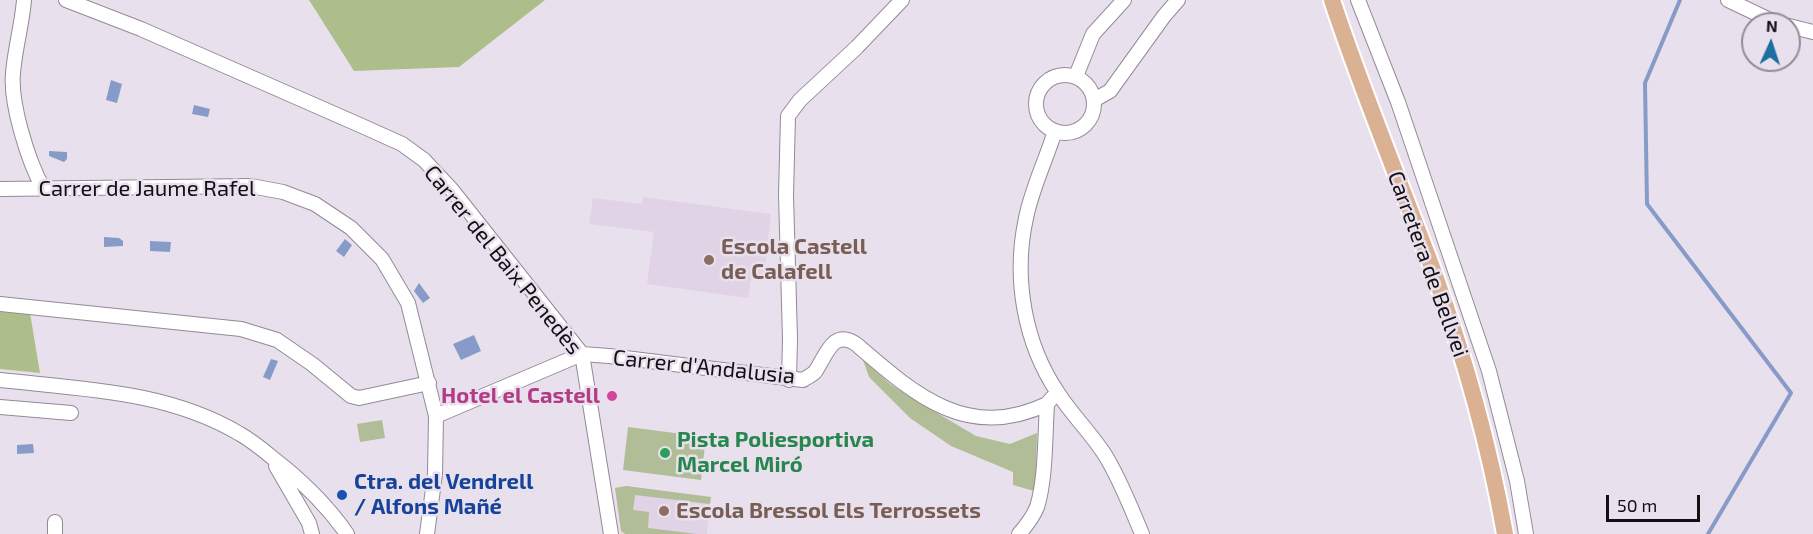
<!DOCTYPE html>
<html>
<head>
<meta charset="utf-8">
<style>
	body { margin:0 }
	#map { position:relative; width:1813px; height:534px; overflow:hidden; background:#e9e0ed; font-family:"Exo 2",sans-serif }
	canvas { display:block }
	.north { position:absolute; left:1741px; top:12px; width:60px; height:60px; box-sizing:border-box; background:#e9e0ed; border:2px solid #938c96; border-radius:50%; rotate:3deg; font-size:16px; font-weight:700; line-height:24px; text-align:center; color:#130f14 }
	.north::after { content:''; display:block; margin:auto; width:21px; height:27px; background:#1e6fa1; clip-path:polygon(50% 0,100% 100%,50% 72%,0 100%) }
	.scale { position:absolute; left:1606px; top:495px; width:94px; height:27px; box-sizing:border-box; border:3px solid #130f14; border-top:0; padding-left:8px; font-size:18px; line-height:21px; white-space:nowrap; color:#130f14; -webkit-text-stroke:4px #e9e0ed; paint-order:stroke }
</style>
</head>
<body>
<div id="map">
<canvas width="1813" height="534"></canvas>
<div class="north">N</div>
<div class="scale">50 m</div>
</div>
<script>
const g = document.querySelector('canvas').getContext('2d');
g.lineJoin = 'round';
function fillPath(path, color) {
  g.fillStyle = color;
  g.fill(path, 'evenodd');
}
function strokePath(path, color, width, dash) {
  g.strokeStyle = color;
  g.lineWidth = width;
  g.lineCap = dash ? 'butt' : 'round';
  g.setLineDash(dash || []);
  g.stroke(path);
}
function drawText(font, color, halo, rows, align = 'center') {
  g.font = font + ' "Exo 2",sans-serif';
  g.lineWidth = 5;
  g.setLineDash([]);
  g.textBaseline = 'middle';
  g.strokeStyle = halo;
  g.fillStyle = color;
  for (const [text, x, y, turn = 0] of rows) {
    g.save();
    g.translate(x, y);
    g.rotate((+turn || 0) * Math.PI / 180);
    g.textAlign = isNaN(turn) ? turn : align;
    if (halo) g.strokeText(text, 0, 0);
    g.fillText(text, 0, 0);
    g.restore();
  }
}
const built = new Path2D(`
	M643,197L771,214L764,277L752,275L748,298L647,284L654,232L589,224L593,198L642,204Z
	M626,486L711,497L707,534H625L621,531L615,488Z`);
const green = new Path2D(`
	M863,360L890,384L910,397L976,436L1010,444L1037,433L1036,477L1034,491L1013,485V472L951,446L910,418L869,377Z
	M382,420L385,438L360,442L357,424Z
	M628,427L706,437L701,480L623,470Z
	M626,486L711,497L710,504L635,495L633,510L649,512L648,528L697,534H625L621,531L615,488Z`);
const forest = new Path2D(`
	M309,0H545L459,67L354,71Z
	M0,312L30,313L40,373L0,369Z`);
const water = new Path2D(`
	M111,80L122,84L117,103L106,100Z
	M194,105L210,109L208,117L192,114Z
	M49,151L67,152V159L64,162L49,156Z
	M104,237L119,238L123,241V246L104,247Z
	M345,239L352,245L344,257L336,251Z
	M150,241L171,242L170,252L150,251Z
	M419,283L430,298L423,303L414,291Z
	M474,335L481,351L461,360L453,344Z
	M271,359L278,361L270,380L263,377Z
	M33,444L34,453L17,454V445Z`);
const stream = new Path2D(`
	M1680,0L1645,83L1647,204L1791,393L1708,534`);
const minor = new Path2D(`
	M24,0C22,25 15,48 13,73C10,103 28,161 43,188
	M66,0L141,29L362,126L402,144L424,160L452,190L582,354L611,534
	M1358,0L1398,102L1489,371L1517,481L1526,534
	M1728,0L1772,21L1781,24
	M1789,26L1813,32
	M1036 104a29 29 0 1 1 58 0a29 29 0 1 1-58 0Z
	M1076,76L1093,34L1124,0
	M1094,100L1110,91L1164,16L1178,0
	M1055,131C1046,160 1032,188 1026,218C1013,277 1024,343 1058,393C1072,415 1091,433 1105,455C1120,479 1131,508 1142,534
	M0,189L251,186L283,192L315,204L351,228L382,259L408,303L436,416L435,474L427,534
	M0,304L241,329L277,340L312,364L351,396L359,398L429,383
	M0,380C82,389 168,391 240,434C256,443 270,456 284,467C308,487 329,508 347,534
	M789,380L790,339L786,195L788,116L800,100L857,47L902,0
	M0,407L71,413
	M436,416L582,354L609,356L803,380C807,377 811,376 815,372C826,356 833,328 856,344C914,394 967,442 1047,404
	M276,466L309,523L312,534
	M55,522V534
	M1019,534C1026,526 1033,517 1037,507C1046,479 1045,434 1047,404L1052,398`);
const major = new Path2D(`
	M1332,0C1362,91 1399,180 1433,270C1464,355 1489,444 1505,534`);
const markers = [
	[709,260,6,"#8d6e63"],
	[612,396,6,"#d1479c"],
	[665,453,6,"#2e9e5b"],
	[342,495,6,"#1a4fb4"],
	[664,511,6,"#8d6e63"]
];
const streetNames = [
	["Carrer de Jaume Rafel",147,189],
	["Carrer del Baix Penedès",503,260,51],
	["Carretera de Bellvei",1428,264,70],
	["Carrer d'Andalusia",704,367,6]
];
const educationNames = [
	["Escola Castell",721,247],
	["de Calafell",721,272],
	["Escola Bressol Els Terrossets",676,511]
];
const hotelNames = [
	["Hotel el Castell",600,396]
];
const leisureNames = [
	["Pista Poliesportiva",677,440],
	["Marcel Miró",677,465]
];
const transitNames = [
	["Ctra. del Vendrell",354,482],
	["/ Alfons Mañé",354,507]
];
fillPath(built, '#e1d3e6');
fillPath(green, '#b0bd96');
fillPath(forest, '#aebe8b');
fillPath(water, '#869bc8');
strokePath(stream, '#869bc8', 4);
strokePath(minor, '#938a96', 16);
strokePath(major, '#fff', 20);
strokePath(minor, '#fff', 14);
strokePath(major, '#dbb194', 16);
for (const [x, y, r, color] of markers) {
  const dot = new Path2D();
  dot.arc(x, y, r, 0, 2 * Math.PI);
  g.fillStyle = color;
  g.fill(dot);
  strokePath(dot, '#e9e0ed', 2);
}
drawText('22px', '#130f14', '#e9e0ed', streetNames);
drawText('bold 22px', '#785e54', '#e9e0ed', educationNames, 'left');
drawText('bold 22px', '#b23c85', '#e9e0ed', hotelNames, 'right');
drawText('bold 22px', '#27864d', '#e9e0ed', leisureNames, 'left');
drawText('bold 22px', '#164399', '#e9e0ed', transitNames, 'left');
</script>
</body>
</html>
